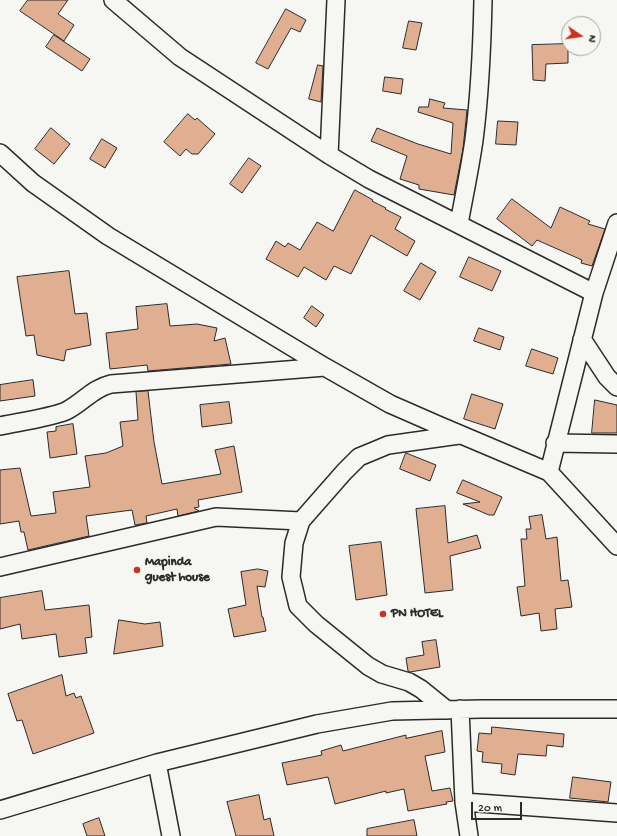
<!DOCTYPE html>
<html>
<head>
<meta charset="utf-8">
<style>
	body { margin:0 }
	#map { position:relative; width:617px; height:836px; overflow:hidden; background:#f6f6f2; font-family:"Gochi Hand",sans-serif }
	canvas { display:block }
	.north { position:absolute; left:561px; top:16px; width:40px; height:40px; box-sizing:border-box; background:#f6f6f2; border:1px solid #a5a5a2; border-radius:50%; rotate:103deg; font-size:11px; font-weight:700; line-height:16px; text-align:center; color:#2b2b2b }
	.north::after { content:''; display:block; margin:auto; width:14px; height:18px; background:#c8321e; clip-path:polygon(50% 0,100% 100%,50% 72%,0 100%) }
	.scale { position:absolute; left:471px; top:802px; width:51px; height:18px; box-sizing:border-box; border:2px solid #2b2b2b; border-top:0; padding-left:5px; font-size:12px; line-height:14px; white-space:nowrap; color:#2b2b2b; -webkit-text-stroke:3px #f6f6f2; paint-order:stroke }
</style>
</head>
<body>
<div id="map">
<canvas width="617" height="836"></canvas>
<div class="north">N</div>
<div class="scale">20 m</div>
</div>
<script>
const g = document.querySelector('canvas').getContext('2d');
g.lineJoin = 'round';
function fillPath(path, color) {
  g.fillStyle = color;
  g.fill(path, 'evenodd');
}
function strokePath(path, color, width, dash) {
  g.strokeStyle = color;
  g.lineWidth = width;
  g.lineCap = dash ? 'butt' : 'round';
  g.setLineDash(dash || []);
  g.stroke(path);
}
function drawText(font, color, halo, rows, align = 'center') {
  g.font = font + ' "Gochi Hand",sans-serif';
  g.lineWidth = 3.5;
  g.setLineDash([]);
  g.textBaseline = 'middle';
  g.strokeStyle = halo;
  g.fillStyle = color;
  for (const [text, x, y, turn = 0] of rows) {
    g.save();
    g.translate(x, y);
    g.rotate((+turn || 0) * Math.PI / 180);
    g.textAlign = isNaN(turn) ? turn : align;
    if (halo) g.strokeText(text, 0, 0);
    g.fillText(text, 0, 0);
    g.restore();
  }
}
const building = new Path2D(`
	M28,0H68L58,14L74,25L64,41L20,11Z
	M286,9L306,20L300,32L291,28L268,69L256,63Z
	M409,21L422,23L416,50L403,48Z
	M54,35L90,59L82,71L46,47Z
	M568,44V63L546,64L545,81L533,80L532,45Z
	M318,65L323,66L321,102L309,99Z
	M385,77L403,79L401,94L383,91Z
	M430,99L445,103L443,108L467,110L463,149L454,195L419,189V185L400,179L407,156L371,141L377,128L418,144L451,154L453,123L418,112L419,107H428Z
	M188,114L195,120L197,118L215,134L198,154H192L186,149L180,156L164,142Z
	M498,121L518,122L516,145L496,144Z
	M51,128L70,144L54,164L35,149Z
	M102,139L117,148L105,168L90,159Z
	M249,158L261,166L242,193L230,184Z
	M355,190L373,200L372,201L386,208L385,209L401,217L395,229L415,241L407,256L371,235L351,274L334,266L326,280L304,267L298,277L266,259L276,241L285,247L288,243L300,250L317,222L333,231Z
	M512,199L551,228L560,207L590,221L588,224L605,229L592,266L581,263L582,260L537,240L532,246L497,219Z
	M469,257L501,271L492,291L460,277Z
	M421,263L436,272L420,300L404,291Z
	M69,271L75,314L87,313L91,345L66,350L64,361L37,355L34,335L26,336L17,277Z
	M167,304L170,326L197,324L217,328L214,341L225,338L231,364L148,371L147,365L110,369L106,333L138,329L136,307Z
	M312,306L324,315L316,327L304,318Z
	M479,328L504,337L500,350L474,341Z
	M532,349L558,358L553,374L526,366Z
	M33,380L35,396L0,401V385Z
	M148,391L154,442L162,484L221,474L215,450L234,446L242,492L198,500L199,507L194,508L199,511L178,516L177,509L146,516L147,523L135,525L132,510L86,516L89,536L28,550L24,532H21L19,521L0,524V470L20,468L31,516L56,513L53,492L90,487L85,456L106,453L123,446L120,422L138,420L136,392Z
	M472,394L503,404L495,429L464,419Z
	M595,400L617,405V433H592Z
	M229,402L232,423L202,427L200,405Z
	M73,424L77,454L50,458L47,432L56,431V427Z
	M406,453L436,465L430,481L400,469Z
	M463,480L502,497L494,515H489L463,504L480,502L457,493Z
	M445,506L448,543L477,535L481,548L450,556L453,590L425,593L416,509Z
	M542,515L546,539L557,537L561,581L568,580L572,607L555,609L557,629L541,631L539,613L521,616L517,587L525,586L521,539H527L526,529H531L529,517Z
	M381,542L387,595L356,600L349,546Z
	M258,569L268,571L265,587L257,586L262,617H263L266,631L234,637L228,609L246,605L241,572Z
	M42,591L45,610L89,605L92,637L85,638L87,653L59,657L56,634L22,639L20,624L0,629V598Z
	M119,620L145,624L160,622L163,646L114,654Z
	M436,640L440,667L410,672L408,671L406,658L424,655L422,642Z
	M62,675L66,696L74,693L76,698L81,696L94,733L33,754L22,720L17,721L8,694Z
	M492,727L564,734L563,747L547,745L546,756L518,754L515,775L501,773L502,764L482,762L483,752L477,751L479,733L491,734Z
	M442,731L445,752L425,756L432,791L450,788L453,801L446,802L447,804L408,811L404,789L386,793V791L335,804L328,777L287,785L282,763L322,755L321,751L341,745L343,751L406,735V738Z
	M573,777L611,782L608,802L570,798Z
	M259,795L264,820L270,818L274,836H236L227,802Z
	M99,818L105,836H87L83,824Z
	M414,820L417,836H367V829Z`);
const minor = new Path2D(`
	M113,0L180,57L329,155L369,179L594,293
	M0,153L33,183L108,236L325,367L390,404L438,425L549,472L617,546
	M329,155L336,0
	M459,224C464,196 470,168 474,140C480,93 482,47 483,0
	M582,339L607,377L617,387
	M0,426C19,422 49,418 66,411C82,403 93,388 111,384L325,367
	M555,443L617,444
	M549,472L594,293L617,223
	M0,567L216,517L301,521
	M460,709L464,802L469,836
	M447,710L421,689L409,682L382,674L368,666L316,624L298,606L291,577L294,543L301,521L344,472L359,457L388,445L459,435
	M157,763L171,836
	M464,802L617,813
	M0,810L157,763L317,724L392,711L481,709H617`);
const markers = [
	[137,570,4,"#c8321e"],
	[383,614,4,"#c8321e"]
];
const poiNames = [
	["Mapinda",145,563],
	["guest house",145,578],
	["PN HOTEL",391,614]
];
fillPath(building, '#e0af92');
strokePath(building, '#2b2b2b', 1);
strokePath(minor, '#2b2b2b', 20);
strokePath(minor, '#f6f6f2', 17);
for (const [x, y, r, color] of markers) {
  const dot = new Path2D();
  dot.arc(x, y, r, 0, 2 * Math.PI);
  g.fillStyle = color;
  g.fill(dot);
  strokePath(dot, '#f6f6f2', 1.5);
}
drawText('bold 13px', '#2b2b2b', '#f6f6f2', poiNames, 'left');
</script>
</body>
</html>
